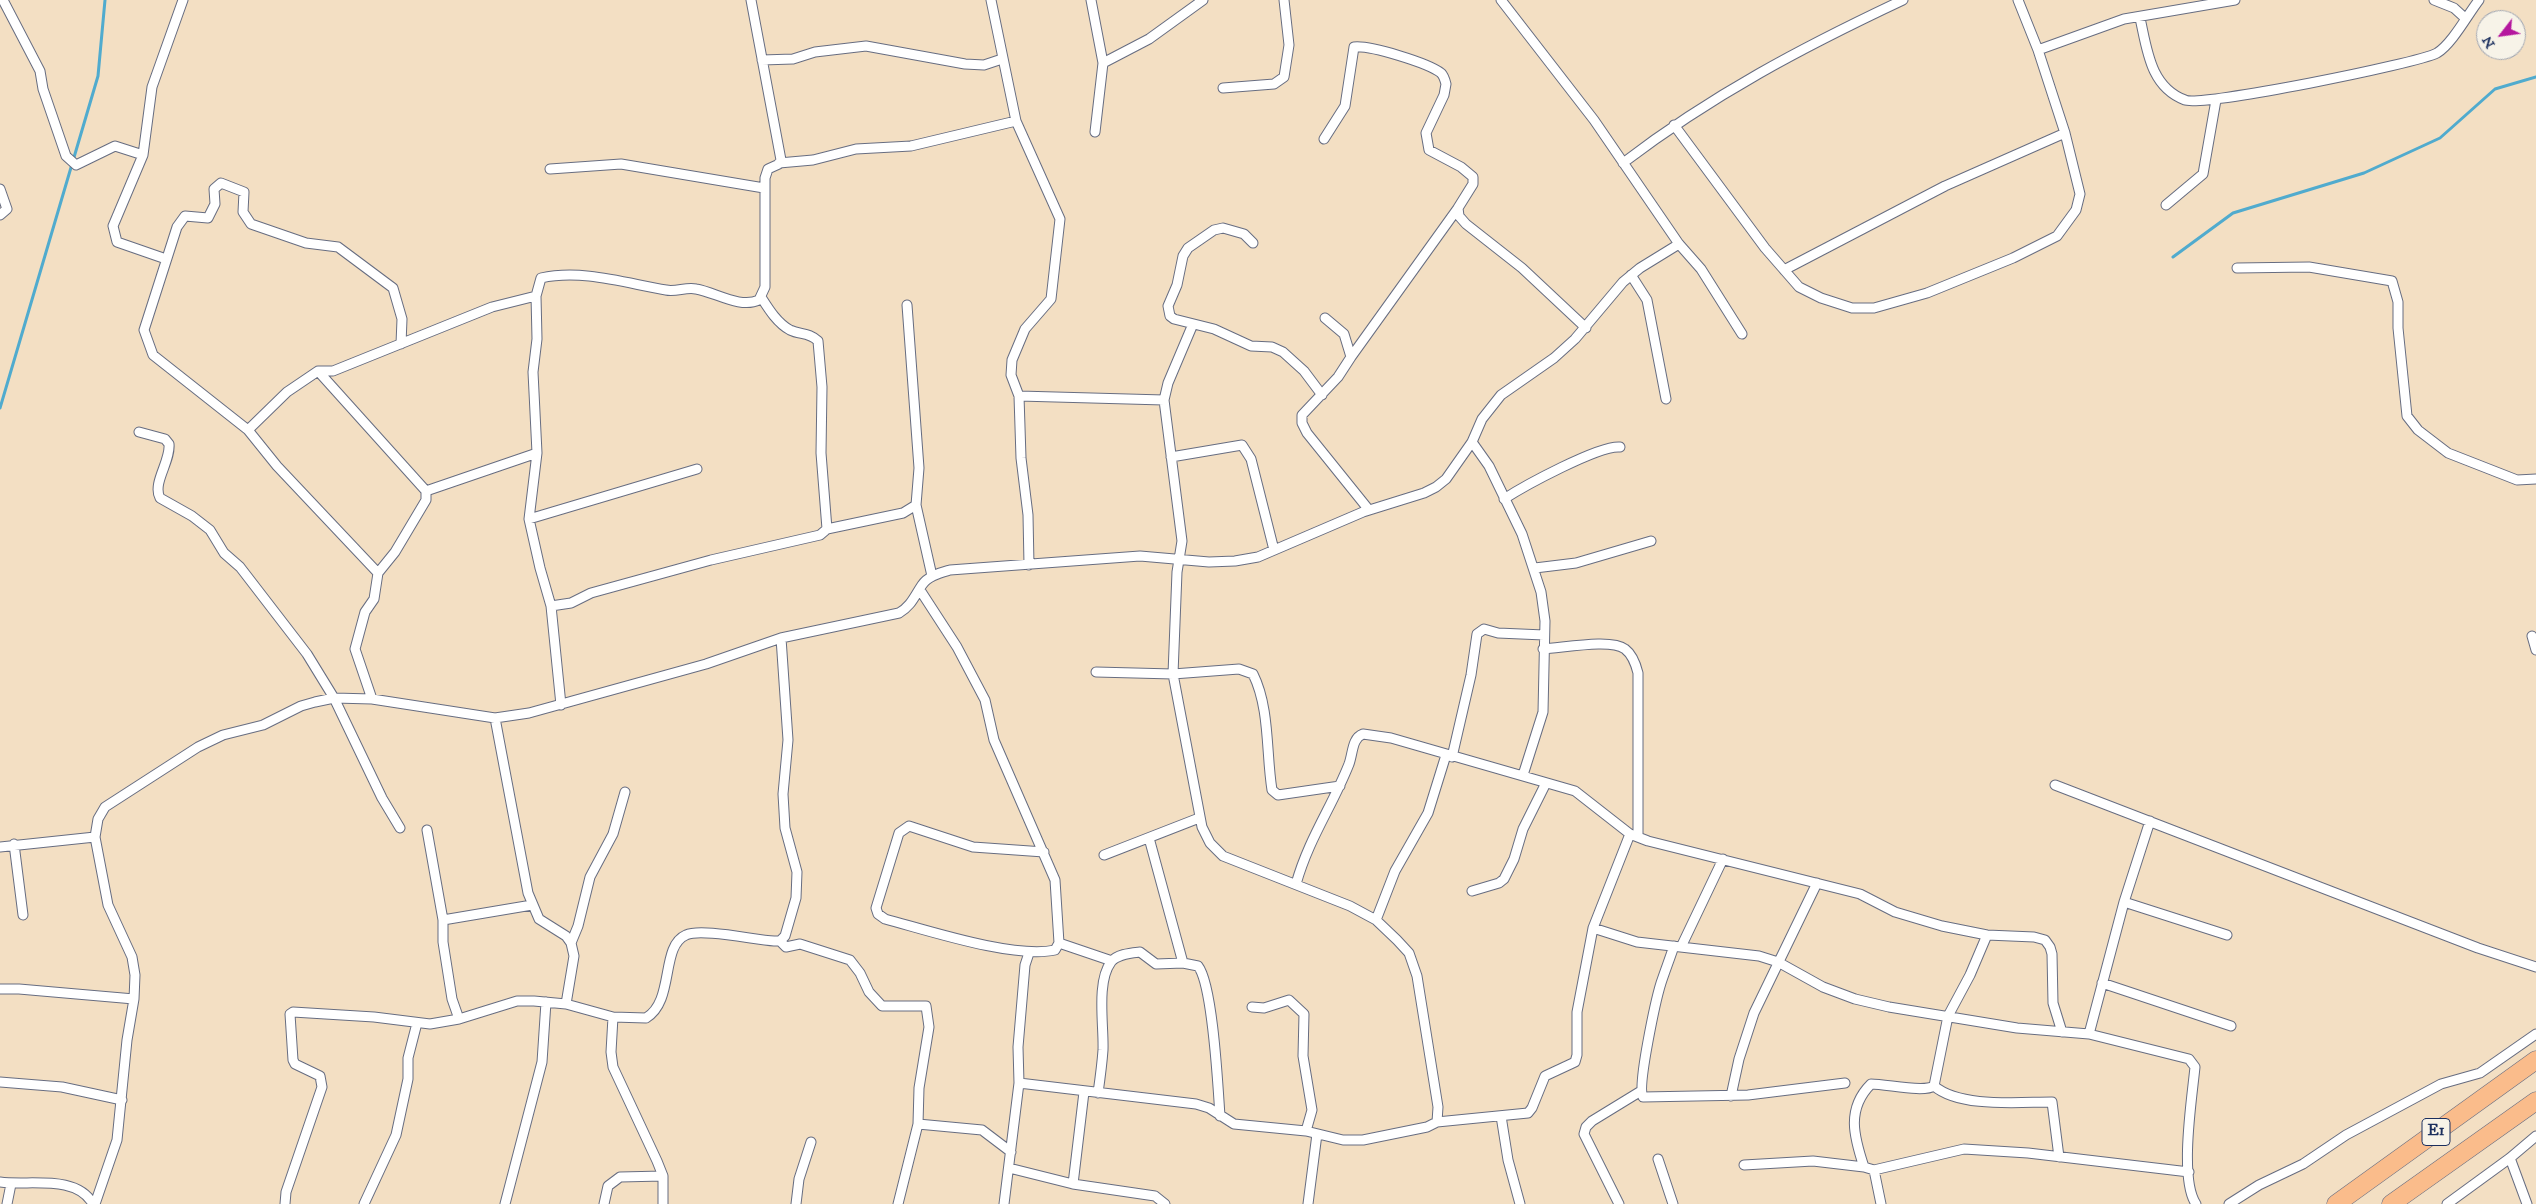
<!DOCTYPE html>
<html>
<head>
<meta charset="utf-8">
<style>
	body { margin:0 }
	#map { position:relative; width:2536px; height:1204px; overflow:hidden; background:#f3dfc3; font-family:"IM FELL DW Pica",serif }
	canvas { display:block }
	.north { position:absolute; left:2476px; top:10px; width:50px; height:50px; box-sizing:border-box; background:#f7f3e8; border:1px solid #9fa5b1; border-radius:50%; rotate:240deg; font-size:14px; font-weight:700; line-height:20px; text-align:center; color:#1b2f5e }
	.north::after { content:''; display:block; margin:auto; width:18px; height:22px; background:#b5179e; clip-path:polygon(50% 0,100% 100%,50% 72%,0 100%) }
</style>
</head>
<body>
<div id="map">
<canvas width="2536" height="1204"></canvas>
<div class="north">N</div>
</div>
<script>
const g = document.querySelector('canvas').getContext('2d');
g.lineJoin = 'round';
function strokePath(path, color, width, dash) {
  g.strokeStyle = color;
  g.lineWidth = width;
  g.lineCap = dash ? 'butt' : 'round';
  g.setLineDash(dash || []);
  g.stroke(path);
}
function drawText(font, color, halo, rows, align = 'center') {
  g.font = font + ' "IM FELL DW Pica",serif';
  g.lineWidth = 4;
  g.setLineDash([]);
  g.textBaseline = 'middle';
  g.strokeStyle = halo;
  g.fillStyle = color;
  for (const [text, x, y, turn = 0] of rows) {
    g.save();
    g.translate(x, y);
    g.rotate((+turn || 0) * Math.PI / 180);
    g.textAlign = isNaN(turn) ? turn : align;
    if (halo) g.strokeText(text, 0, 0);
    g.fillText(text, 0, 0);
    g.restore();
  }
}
const stream = new Path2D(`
	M2173,257L2233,213L2364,173L2440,138L2495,89L2536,77
	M0,408L98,76L105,0`);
const minor = new Path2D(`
	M3,0L40,71L43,89L66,156L76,165L115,146L143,155
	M991,0L1016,121L1060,219L1051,299L1025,329L1012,360L1011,375L1019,396L1021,458L1028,515L1029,565
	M1091,0L1103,63L1095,132
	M1501,0L1594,120L1679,244L1701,269L1742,334
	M2434,0L2454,8L2465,18
	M2140,18C2147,49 2150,87 2185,100C2201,107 2416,64 2437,53C2452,44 2468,14 2479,0
	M2038,50L2124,19L2235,0
	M762,60L793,59L815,52L866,46L965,64L984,65L1002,59
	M1103,63L1149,39L1203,0
	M1223,88L1274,84L1284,77L1289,45L1284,0
	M1674,125L1765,248L1799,287L1821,298L1852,308H1874L1927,293L2013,258L2057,236L2076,210L2080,194L2065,133L2038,50L2018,0
	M1324,139L1345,106L1354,47C1370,45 1428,63 1441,73C1444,76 1445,80 1446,84L1444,95L1426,133L1429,150L1461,167L1473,177V184L1458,208L1459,216L1466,224L1522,268L1586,328
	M779,163L813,160L856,149L911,146L1016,121
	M1623,163C1712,95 1803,47 1903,0
	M550,169L621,164L764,188
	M0,189L7,209L0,215
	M2166,205L2203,174L2216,100
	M1253,243L1244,234L1223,228L1214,230L1188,248L1183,256L1177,285L1168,306L1170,316L1174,319L1214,329L1251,346L1272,347L1283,352L1304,371L1322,395
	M166,259L117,242L113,226L143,155L152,87L183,0
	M2237,268L2309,267L2392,281L2398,302V328L2407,416L2418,430L2448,453L2517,480L2536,479
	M1784,270L1945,186L2065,133
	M1631,275L1647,300L1666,399
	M1325,318L1344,334L1351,357L1338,377L1302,415V423L1307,433L1369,510
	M1193,324L1168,383L1164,400L1182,541L1177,572L1173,674L1202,827L1210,843L1223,856L1350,906L1376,920L1397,940L1409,953L1417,976L1438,1107L1437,1122
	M1351,357L1458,208
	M318,371L426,491V500L395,552L378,573
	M1019,396L1164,400
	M248,430L287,392L318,371H333L492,307L536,296
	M139,432L165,439L169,444C171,461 152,483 160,498L192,516L210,530L224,553L240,567L307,654L334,698L382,798L400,828
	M1472,442L1489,466L1522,534L1541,592L1545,621L1543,712L1523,775
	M1171,457L1242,445L1251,459L1274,550
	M426,491L537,453
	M1504,499C1524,486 1599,445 1620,447
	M916,505L932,576
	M529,519L697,469
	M827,529L903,513L916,505L919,468L907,305
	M1535,568L1576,563L1651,541
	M920,590L957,647L985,700L994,740L1055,880L1059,943L1055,950C1014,959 927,930 885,919L878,914L876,908L899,833L909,826L973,847L1044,852
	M551,606L571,603L591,593L711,560L820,535L827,529L821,453L822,387L818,341C809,332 800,335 790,330C777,323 768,308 761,297
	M2532,636L2536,650
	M1543,649C1563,648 1611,638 1625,649C1633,655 1636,665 1638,673V837
	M1096,672L1173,674L1239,669L1253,674C1270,708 1266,753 1272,790L1278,795L1340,786
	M372,699L355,649L365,612L374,599L378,573L277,466L248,430L153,355L144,330L177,227L185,216L208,218L215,204L214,189L221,183L244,192L243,212L251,224L306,243L338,247L393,288L402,319L401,344
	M561,705L551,606L540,568L529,519L537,453L533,372L537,339L536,296L541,278C582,269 625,283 666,290C676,292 686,287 696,289C715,292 740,309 759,300L765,287V178L768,169L779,164L781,160L751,0
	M495,718L528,893L539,919L566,936L571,943L574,956L566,1004
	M1452,757L1471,675L1477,634L1484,629L1498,633L1544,635
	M2055,785L2478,948L2536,967
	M427,830L443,920V942L452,999L459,1019
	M14,844L23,915
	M0,847L95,837
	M1104,855L1199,818
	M1296,884C1309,838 1332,807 1349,764C1353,753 1352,738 1363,734L1391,738L1575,791L1630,834L1648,841L1860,894L1895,912L1942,926L1987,935L2034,937L2045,940L2050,947L2052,954L2053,1003L2062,1032
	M1472,891L1499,883L1504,879L1514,859L1523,829L1546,783
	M2124,902L2227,935
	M443,920L532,905
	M1376,920L1395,871L1428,813L1446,755
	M1593,928L1637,942L1759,956L1778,962L1823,987L1855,999L1889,1007L2017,1028L2089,1034L2189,1059L2195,1067C2192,1098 2179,1179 2196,1204
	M1987,935L1970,975L1948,1016L1934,1086C1923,1093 1887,1084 1871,1084C1846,1109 1854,1137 1864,1167L1874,1170L1964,1149L2028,1153L2189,1172
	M780,941L786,947L800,944L850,960L860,973L869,992L882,1006H926L929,1027L919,1088L918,1124L898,1204
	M571,943L578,926L590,877L613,834L625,792
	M1059,943L1112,961
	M1674,946C1670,958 1665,971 1661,983C1656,999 1637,1086 1643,1097L1748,1095L1845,1083
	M1681,947L1723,859
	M1183,963L1198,966C1213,985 1218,1088 1220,1116
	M2102,983L2231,1026
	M0,989H19L134,999
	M1252,1007L1264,1008L1289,1000L1304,1014L1303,1056L1312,1110L1306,1131
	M613,1017L611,1052L613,1067L657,1161L663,1176V1204
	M2089,1034L2124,902L2150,821
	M0,1082L62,1087L122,1100
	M1019,1083L1196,1104L1209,1108L1234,1124L1306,1131L1343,1140H1363L1427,1127L1437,1122L1528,1113L1532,1108L1545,1076L1575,1062L1577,1055V1012L1593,928L1630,834
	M1934,1086C1960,1108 2018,1102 2052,1102L2059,1157
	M1098,1093C1100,1079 1102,1064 1103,1050C1104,1026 1096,982 1111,962C1117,954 1131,953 1140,952L1156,964L1183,963L1149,838
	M1731,1096L1739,1059L1754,1013L1817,883
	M1501,1116L1508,1160L1520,1204
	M918,1124L982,1130L1011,1152
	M2510,1158L2527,1204
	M1658,1159L1673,1204
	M1744,1165L1813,1161L1864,1167
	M1009,1168L1073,1184L1155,1196L1165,1204
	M1874,1170L1881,1204
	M0,1182C29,1186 76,1174 93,1204
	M1073,1184L1084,1092
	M7,1204L11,1184
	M95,1204L117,1140L127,1040L134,999L135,975L132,957L108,905L95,837L98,819L105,807L198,747L223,735L263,725L301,706L315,702L334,698L372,699L495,718L529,713L706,664L781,638L899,613C911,606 914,597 922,585C928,576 940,573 950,570L1140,556L1209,562L1235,561L1258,557L1363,512L1424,493L1436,487L1446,479L1472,442L1482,419L1501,395L1554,358L1575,339L1623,282L1640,268L1679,244
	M285,1204L286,1192L322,1087L320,1076L295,1064L293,1060L290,1014L293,1012L374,1017L430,1024L459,1019L517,1001H534L566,1004L613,1017L646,1018C675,1001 660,946 686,935C701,928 755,940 774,941H780L785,936L796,898L797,872L785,828L783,794L788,740L781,638
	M364,1204L396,1135L408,1079V1058L417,1023
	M505,1204L542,1062L546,1002
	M604,1204L608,1186L620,1177L663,1176
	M796,1204L799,1179L811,1142
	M1004,1204L1019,1083L1018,1047L1025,965L1029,953
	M1308,1204L1317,1134
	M1619,1204L1584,1134L1586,1127L1592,1121L1641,1091
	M2229,1204L2259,1185L2303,1164L2346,1135L2441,1084L2480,1073L2536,1034
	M2447,1204L2510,1158L2536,1136`);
const motorway = new Path2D(`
	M2336,1204L2536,1060
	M2391,1204L2536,1101`);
const shields = [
	[2436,1132,28]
];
const shieldNames = [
	["E1",2436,1132]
];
strokePath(stream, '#50abce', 3);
strokePath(minor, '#676d81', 11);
strokePath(motorway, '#676d81', 19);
strokePath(minor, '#fff', 9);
strokePath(motorway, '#fabc8b', 18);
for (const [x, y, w] of shields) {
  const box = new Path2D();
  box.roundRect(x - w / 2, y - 13.5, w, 27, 4);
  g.fillStyle = '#f7f3e8';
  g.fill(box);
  strokePath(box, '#1b2f5e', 1);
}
drawText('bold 16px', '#1b2f5e', null, shieldNames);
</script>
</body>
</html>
